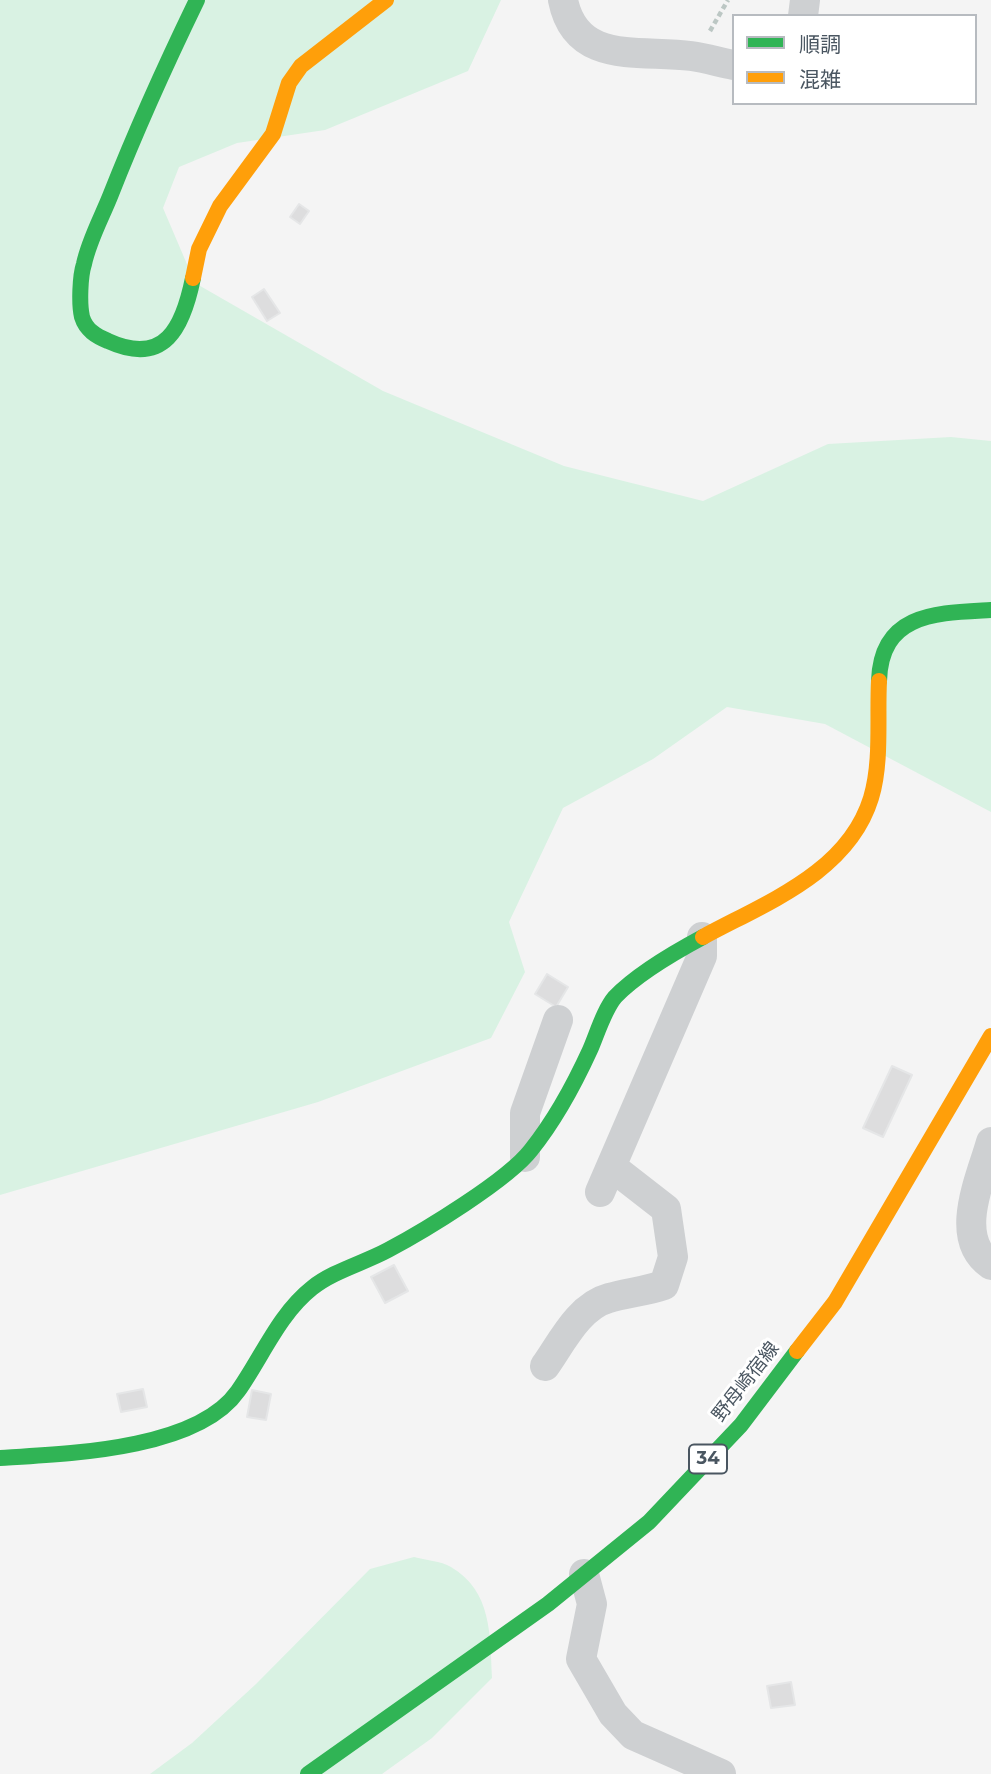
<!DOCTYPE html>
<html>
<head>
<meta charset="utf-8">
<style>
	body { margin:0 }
	#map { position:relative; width:991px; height:1774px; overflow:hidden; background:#f4f4f4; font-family:Montserrat,"Noto Sans JP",sans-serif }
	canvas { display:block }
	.legend { position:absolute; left:732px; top:14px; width:245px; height:91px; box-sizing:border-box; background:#fff; border:2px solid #b7bbc0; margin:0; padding:9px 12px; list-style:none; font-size:21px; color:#4a5661 }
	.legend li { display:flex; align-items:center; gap:14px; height:35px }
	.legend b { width:35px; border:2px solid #b7bbc0 }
</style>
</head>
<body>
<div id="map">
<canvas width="991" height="1774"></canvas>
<ul class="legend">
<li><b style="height:9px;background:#30b455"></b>順調</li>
<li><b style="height:9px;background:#ff9f0a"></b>混雑</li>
</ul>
</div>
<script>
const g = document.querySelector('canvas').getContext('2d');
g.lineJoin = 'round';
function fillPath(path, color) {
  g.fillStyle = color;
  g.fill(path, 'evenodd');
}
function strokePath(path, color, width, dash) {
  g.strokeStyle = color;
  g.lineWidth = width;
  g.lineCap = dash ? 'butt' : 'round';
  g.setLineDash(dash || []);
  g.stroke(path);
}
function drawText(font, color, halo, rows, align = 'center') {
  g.font = font + ' Montserrat,"Noto Sans JP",sans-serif';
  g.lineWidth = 6;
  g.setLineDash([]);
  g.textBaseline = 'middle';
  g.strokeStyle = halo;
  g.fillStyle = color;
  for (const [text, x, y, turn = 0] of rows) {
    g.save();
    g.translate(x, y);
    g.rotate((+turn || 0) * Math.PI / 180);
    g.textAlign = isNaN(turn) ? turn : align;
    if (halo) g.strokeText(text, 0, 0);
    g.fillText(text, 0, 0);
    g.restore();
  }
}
const green = new Path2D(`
	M0,0H501L468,71L325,130L237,143L179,167L163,208L195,283L383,391L564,466L703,501L828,444L951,437L991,441V812L825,724L727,707L653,759L563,808L509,922L525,972L491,1038L318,1102L0,1195Z
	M414,1557C425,1560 441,1561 451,1567C492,1591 490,1635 492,1678L432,1738L382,1774H150L192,1743L256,1684L370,1569Z`);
const building = new Path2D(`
	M299,204L309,211L300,224L290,217Z
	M264,289L280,313L267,321L252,297Z
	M547,974L568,987L556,1007L535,994Z
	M892,1066L912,1075L883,1137L863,1128Z
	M394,1265L408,1291L385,1303L371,1277Z
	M143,1389L147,1407L121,1412L117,1394Z
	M252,1390L271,1394L266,1420L247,1417Z
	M791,1682L795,1705L771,1708L767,1686Z`);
const path = new Path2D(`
	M710,31L728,0`);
const street = new Path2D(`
	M563,0C576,66 641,49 691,56C705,58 719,62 734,65
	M803,16L805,0
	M991,1142C981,1178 952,1238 991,1265
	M525,1157V1113L558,1020
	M600,1192L702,956V937
	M545,1366C562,1342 579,1306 609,1298C627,1293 646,1291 664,1285L673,1257L666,1209L612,1167
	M584,1574L592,1604L581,1659L613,1714L633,1735L721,1774`);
const fast = new Path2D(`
	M193,278C183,327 165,367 108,341C96,336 86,330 82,317C79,304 80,276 84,264C89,240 102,217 111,194C137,128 166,64 197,0
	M879,681C881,612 938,613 991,610
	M0,1458C66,1454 197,1450 238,1391C262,1357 279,1314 312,1288C333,1271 364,1263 388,1250C424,1231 508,1180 531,1150C555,1120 574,1085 590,1050C597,1034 604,1010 615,997C637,974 675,952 703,937
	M308,1774L548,1604L649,1522L741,1425L797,1351`);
const slow = new Path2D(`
	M193,278L199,249L220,206L273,134L289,83L301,66L386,0
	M703,937C765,903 848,873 871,798C882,762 877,718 879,681
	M797,1351L835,1302L991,1036`);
const shields = [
	[708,1459,38]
];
const shieldNames = [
	["34",708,1459]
];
const streetNames = [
	["野母崎宿線",746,1382,-52]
];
fillPath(green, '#d9f2e3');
fillPath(building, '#ddddde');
strokePath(building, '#e5e6e7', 2);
strokePath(path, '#bcc7c4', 4.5, [5, 3.5]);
strokePath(street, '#ced0d2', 30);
strokePath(fast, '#30b455', 16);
strokePath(slow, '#ff9f0a', 16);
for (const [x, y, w] of shields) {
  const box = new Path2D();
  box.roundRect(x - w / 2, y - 14.5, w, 29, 5);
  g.fillStyle = '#fff';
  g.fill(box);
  strokePath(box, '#4a5661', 2);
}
drawText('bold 18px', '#4a5661', null, shieldNames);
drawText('19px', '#4a5661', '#fff', streetNames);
</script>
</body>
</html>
